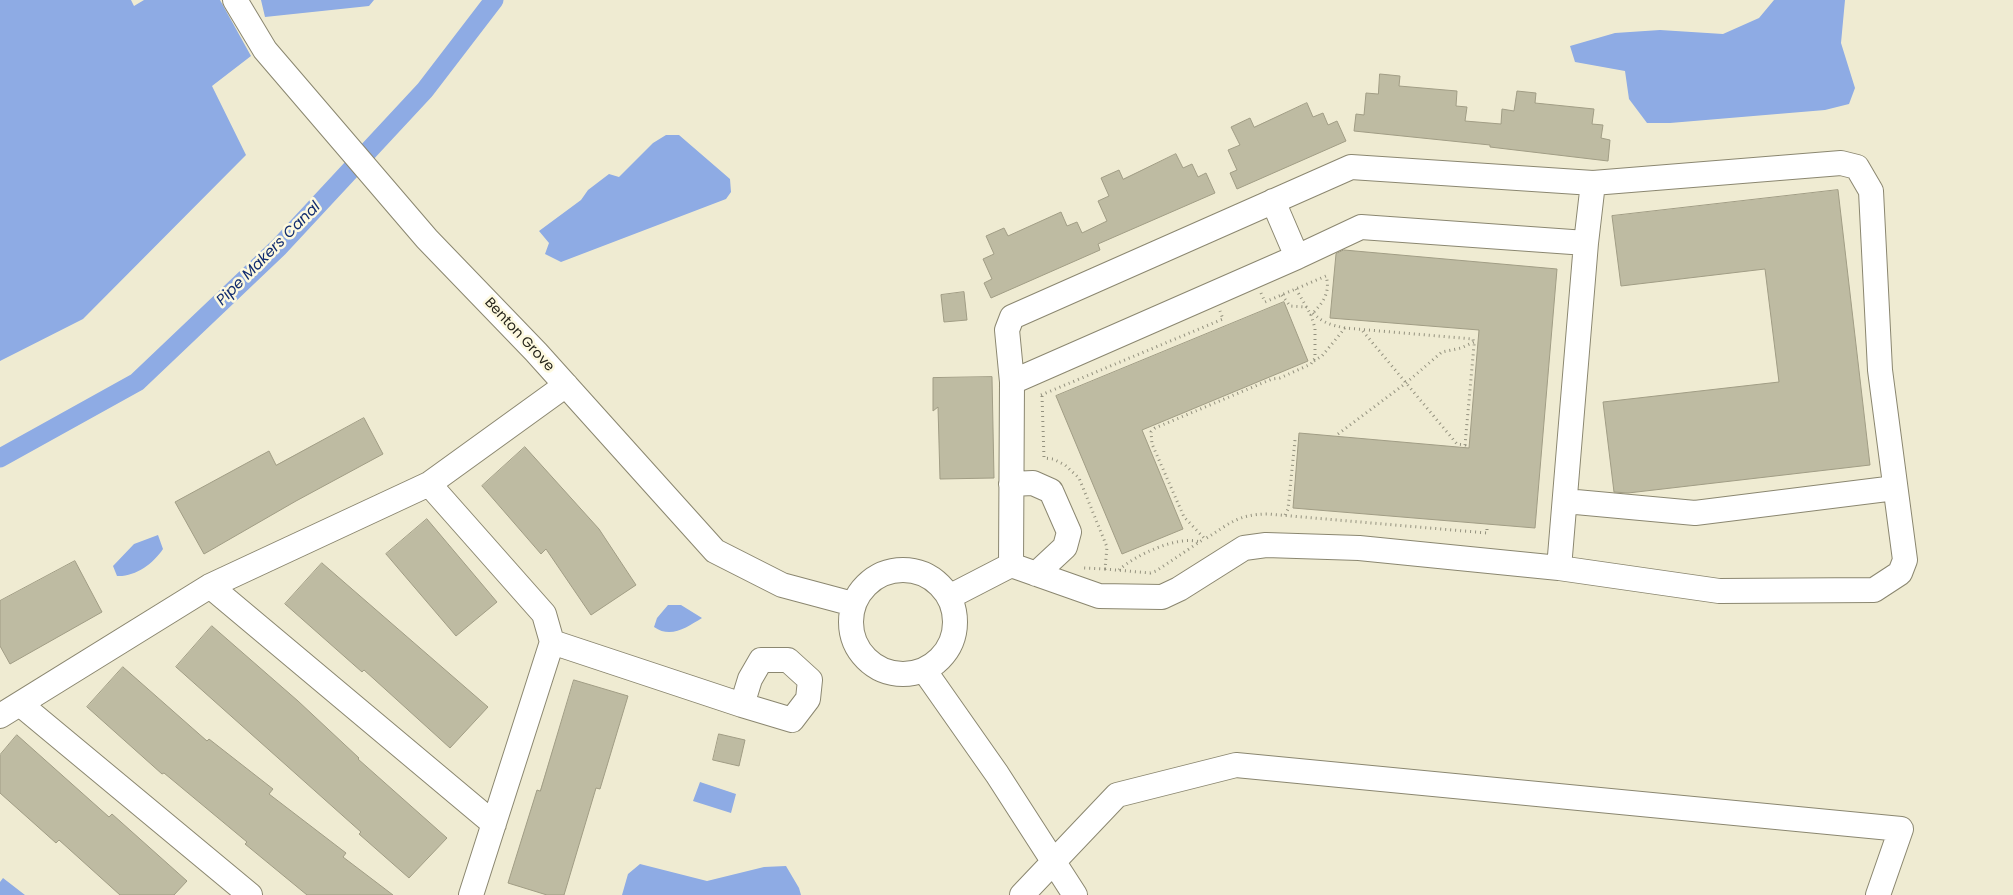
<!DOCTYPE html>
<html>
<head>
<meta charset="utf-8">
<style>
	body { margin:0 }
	canvas { display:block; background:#efebd2 }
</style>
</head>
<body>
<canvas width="2013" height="895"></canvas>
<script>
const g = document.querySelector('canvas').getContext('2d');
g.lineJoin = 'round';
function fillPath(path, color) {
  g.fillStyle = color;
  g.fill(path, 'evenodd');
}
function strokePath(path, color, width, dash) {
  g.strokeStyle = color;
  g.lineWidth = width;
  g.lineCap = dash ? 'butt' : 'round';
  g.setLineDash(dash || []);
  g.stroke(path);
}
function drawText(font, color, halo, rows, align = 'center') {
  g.font = font + ' Poppins,sans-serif';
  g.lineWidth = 5;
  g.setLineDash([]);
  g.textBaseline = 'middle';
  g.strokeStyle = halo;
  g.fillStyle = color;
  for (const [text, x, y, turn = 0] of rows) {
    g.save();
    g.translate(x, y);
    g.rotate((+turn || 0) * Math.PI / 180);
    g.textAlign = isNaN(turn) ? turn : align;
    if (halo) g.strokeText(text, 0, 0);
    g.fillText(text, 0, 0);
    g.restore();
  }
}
const water = new Path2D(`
	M0,0H131L134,6L144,0H220L251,56L212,86L246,155L83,319L0,361Z
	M261,0H374L369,6L265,17Z
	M1774,0H1845L1841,43L1855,88L1849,104L1825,110L1670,123H1647L1629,99L1625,71L1575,62L1570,46L1615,33L1660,30L1723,34L1759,18Z
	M666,135H679L730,179L731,192L726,199L561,262L545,254L549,243L539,231L581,200L588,190L609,174L619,177L653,143Z
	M158,535L163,549C153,564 135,577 117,576L113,566L134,544Z
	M668,605H681L702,618C687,627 671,639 654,627L657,618Z
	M700,782L736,794L731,813L693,801Z
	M640,864L707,881L764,867L786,866L799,888L801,895H622L628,874Z
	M3,878L25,895H0V882Z`);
const canal = new Path2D(`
	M0,458L137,382L279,247L425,90L494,0`);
const building = new Path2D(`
	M1380,74L1400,76L1399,86L1457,91L1456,106L1467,107L1465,121L1501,124L1502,109L1514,111L1517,91L1536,93L1535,103L1594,109L1592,124L1603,125L1601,138L1610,140L1608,161L1490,147V145L1354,131L1356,114L1364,115L1366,93L1378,94Z
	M1307,103L1313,117L1323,113L1328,125L1337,121L1346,141L1237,189L1230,173L1237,170L1228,150L1240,145L1231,127L1250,118L1254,127Z
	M1176,154L1183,168L1192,164L1198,177L1206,173L1215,193L1098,244L1100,250L991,298L984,283L992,279L983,259L994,254L986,236L1004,228L1008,236L1061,212L1067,226L1077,222L1082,233L1107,221L1098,201L1109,196L1101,178L1119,170L1123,179Z
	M1838,190L1870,465L1628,493L1614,492L1603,402L1779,382L1765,269L1621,286L1612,216Z
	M1344,250L1557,269L1535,528L1293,508L1299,433L1469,448L1479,330L1330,318L1336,254Z
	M964,292L967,320L944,322L941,295Z
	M1284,302L1308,361L1142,430L1183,529L1122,554L1056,396Z
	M992,377L994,478L940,479L938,407L933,411V378Z
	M364,418L383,454L296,501L204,554L175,502L269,451L276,465Z
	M525,447L599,529L636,585L591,615L546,549L541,554L482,486Z
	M427,519L497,602L456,636L386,554Z
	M75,561L102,612L10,664L0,646V601Z
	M322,563L488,707L450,748L364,670L362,672L285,604Z
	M212,626L298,701L359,758L358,759L447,838L409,878L359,834L361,832L176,667Z
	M123,667L207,741L209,739L273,789L269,794L346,853L343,857L393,895H307L245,844L247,842L164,773L162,774L87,707Z
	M574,680L628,696L600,789L596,788L564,895H547L508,883L537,790L540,791Z
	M719,734L745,740L739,766L713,760Z
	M17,735L109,817L112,814L187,881L174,895H120L59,840L56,843L0,793V755Z`);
const path = new Path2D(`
	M1296,289L1311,315
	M1261,293L1265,302L1326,276C1331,293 1322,304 1311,315L1315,328V358L1311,364L1280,378L1272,379L1155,428L1151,432L1152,444L1184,517L1205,539C1229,524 1238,514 1268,514L1487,533V526
	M1282,295L1290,306L1307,307
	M1313,313C1323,323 1331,325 1345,328L1473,339L1474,345L1465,445L1457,444L1361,329
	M1314,361L1322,356L1345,328
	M1041,395L1223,319L1220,311
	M1042,396L1044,458L1053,459L1065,465L1079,478L1107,547L1105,569L1084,568
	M1338,434L1406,383L1442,352L1461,348L1474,342
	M1285,515L1288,509L1295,440
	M1105,569L1150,573L1156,571L1204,539
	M1119,570C1135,555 1178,535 1200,542`);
const minor = new Path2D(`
	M235,0L265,50L427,239L536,352L715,551L782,585L853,604
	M1273,201L1297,257
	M1012,382L1297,257L1361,227L1586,243
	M429,484L544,614L552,642L471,895
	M1011,484L1033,483L1051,491L1069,532L1065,547L1036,574
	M1565,501L1695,513L1895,488
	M1559,568L1586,243L1593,183
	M851 622a52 52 0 1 1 104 0a52 52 0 1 1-104 0Z
	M210,586L494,824
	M949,597L1011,565L1012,382L1007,330L1012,317L1351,167L1593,183L1841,163L1857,167L1871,191L1880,370L1905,560L1900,573L1874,590L1719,591L1559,568L1359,548L1266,545L1244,548L1179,589L1162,597L1099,596L1011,565
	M552,642L742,705L792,720L808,699L810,680L788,660H761L750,679L742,705
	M924,670L997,774L1075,895
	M20,704L250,895
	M0,716L210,586L429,484L566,385
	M1022,895L1117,795L1236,765L1901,829L1878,895`);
const streetNames = [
	["Benton Grove",519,335,47]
];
const waterNames = [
	["Pipe Makers Canal",269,254,-45]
];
fillPath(water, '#8eabe4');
strokePath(canal, '#8eabe4', 19);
fillPath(building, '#bebba2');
strokePath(building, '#a19d85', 1);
strokePath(minor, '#8b8770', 26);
strokePath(path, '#93917e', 3, [1, 4]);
strokePath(minor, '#fff', 24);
drawText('14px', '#25241a', '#fdf9df', streetNames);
drawText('italic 15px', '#112c6e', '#fdf9df', waterNames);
</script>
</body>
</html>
